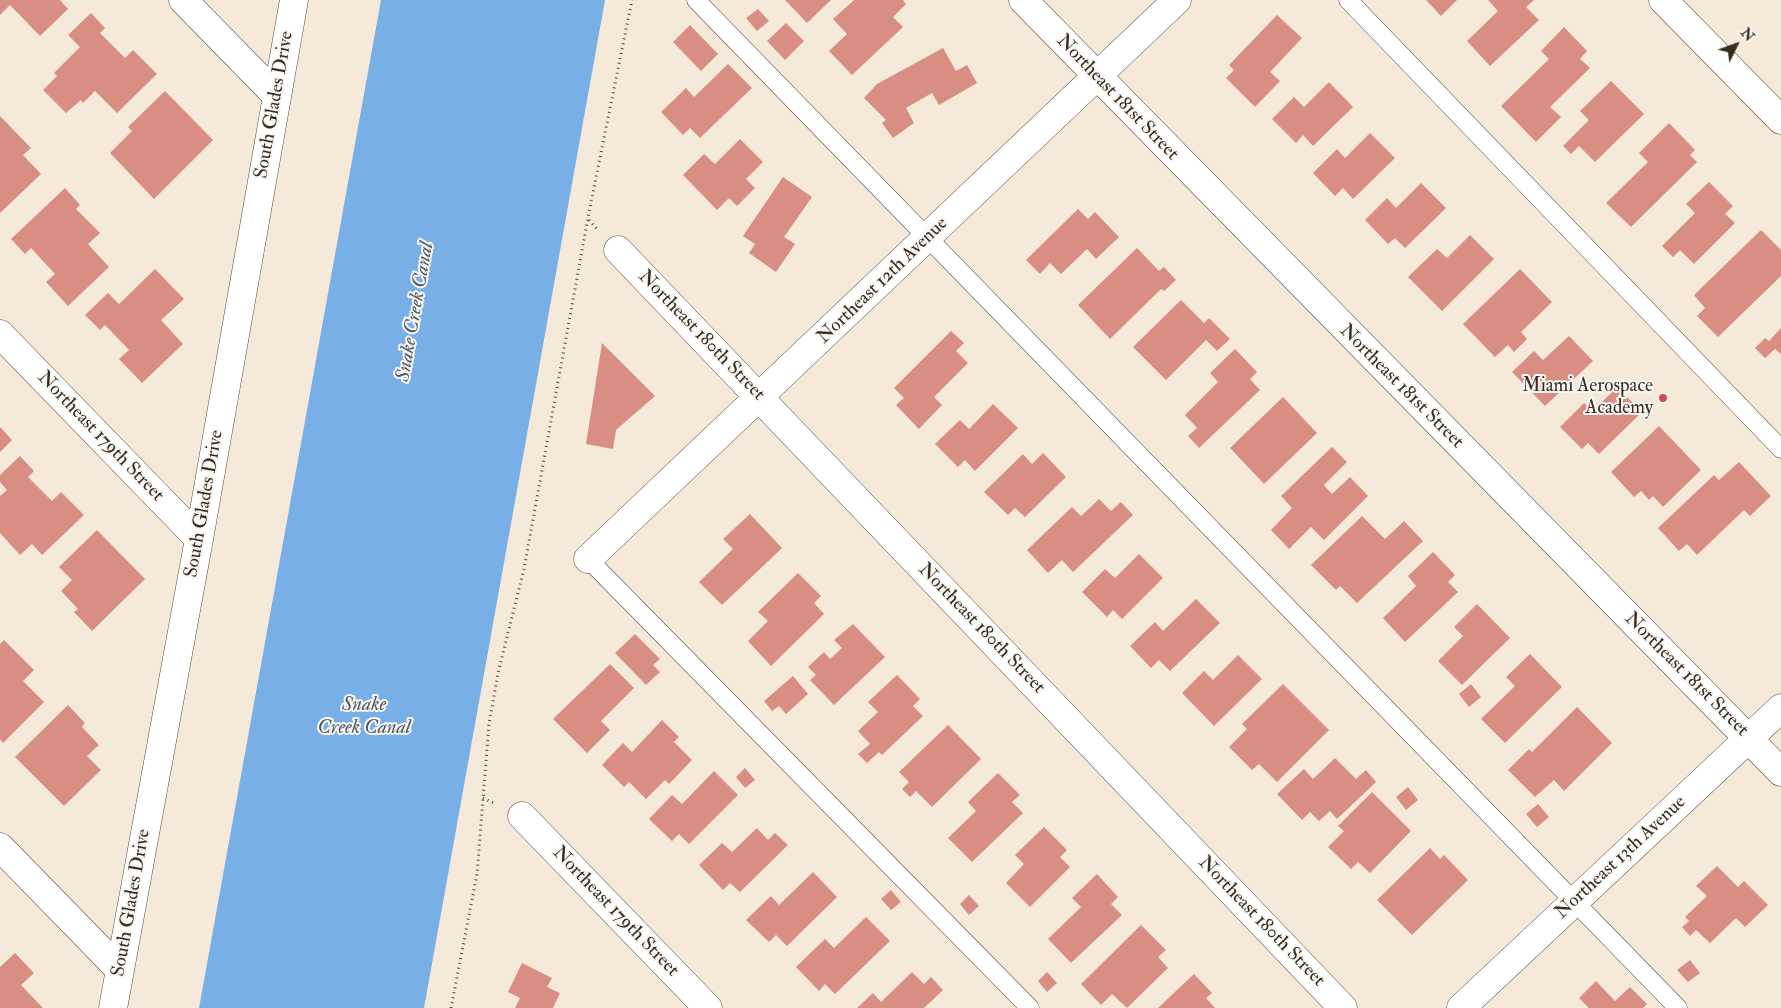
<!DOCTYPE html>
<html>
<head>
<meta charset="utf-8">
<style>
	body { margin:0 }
	#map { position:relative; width:1781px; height:1008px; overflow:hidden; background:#f5e9da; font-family:"IM FELL Double Pica",serif }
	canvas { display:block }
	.north { position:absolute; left:1711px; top:20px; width:50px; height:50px; -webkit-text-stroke:4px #f6f6f2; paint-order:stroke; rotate:48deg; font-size:14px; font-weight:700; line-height:20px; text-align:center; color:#3b2a1e }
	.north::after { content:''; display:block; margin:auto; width:18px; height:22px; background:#3b2a1e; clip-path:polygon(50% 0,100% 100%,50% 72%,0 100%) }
</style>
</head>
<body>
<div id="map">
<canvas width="1781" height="1008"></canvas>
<div class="north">N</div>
</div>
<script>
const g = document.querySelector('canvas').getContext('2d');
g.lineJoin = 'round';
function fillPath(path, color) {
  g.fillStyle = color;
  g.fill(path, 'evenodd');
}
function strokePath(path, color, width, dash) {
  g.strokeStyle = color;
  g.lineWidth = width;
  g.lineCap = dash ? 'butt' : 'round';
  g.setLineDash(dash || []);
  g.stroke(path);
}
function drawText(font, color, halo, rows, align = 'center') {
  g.font = font + ' "IM FELL Double Pica",serif';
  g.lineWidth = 4;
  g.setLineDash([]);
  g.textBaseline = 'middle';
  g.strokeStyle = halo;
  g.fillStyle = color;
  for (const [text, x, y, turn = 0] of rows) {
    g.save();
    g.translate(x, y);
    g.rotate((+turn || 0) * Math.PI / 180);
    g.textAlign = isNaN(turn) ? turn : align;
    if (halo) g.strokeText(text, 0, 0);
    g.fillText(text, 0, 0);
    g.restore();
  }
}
const water = new Path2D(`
	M381,0H605L424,1008H199Z`);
const building = new Path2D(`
	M0,0H60L68,9L40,36L10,5L0,15Z
	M785,0H831L807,23Z
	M854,0H903L906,4L893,17L903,27L852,75L829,51L847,34L833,19Z
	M1426,0H1457L1441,16Z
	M1488,0H1534L1526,7L1539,20L1490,66L1467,41L1498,11Z
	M758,9L769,21L757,31L746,18Z
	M91,13L105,28L100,33L125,58L133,50L157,74L117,113L95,91L83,103L81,100L66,113L43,90L57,76L54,73L80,47L68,35Z
	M1277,15L1302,38L1270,72L1280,81L1255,107L1226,78L1234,70L1229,65Z
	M786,23L804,41L785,60L767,41Z
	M690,25L718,54L701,71L673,42Z
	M1564,27L1587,51L1580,59L1590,68L1550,107L1561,117L1536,142L1501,106L1549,59L1541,51Z
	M943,48L956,71L967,65L977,83L939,105L932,93L906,108L914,123L893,138L882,123L886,120L864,98L877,84Z
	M728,64L752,88L700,138L690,128L683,135L661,112L686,88L694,97Z
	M1611,81L1644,114L1595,162L1579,146L1571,154L1563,146L1589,120L1580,111Z
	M1329,82L1353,107L1313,146L1303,135L1296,143L1272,119L1294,97L1304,107Z
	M165,91L213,140L154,199L110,153L132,131L128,127Z
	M0,116L31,148L23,155L41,174L0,213Z
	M1669,123L1695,150L1690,155L1697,162L1631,227L1606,203L1648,162L1639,153Z
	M1370,133L1395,158L1353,199L1343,188L1335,196L1313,173L1337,149L1345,158Z
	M740,139L763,162L746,179L755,188L737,206L729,198L717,210L683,175L704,154L715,164Z
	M783,177L812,197L784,237L795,244L776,272L749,253L755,244L743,236Z
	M1709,182L1733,206L1725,214L1735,223L1694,264L1680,250L1673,257L1662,246L1695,213L1686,204Z
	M1421,183L1446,208L1405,248L1395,238L1388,244L1365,220L1387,198L1396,208Z
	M65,188L80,205L76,209L100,233L88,244L109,267L68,306L46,282L55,274L31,248L25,254L11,239Z
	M1078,209L1088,219L1095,212L1119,237L1096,259L1087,249L1061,274L1050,263L1040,274L1026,260Z
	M1761,230L1781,250V276L1718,337L1697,316L1705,308L1694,295Z
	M1470,235L1494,259L1442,311L1408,277L1437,249L1447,258Z
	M1137,248L1159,271L1164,267L1176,280L1164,291L1161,289L1110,339L1078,305Z
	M155,269L184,299L161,320L183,344L142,383L119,359L129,350L105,325L100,330L85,315L108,293L119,304Z
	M1520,269L1552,302L1521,332L1527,339L1514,352L1508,345L1495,357L1463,324Z
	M1181,300L1204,323L1209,318L1230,339L1217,351L1206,340L1166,380L1133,347Z
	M1781,328V354L1775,349L1765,358L1755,348L1765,338L1769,341Z
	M951,331L964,343L956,351L968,363L934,397L942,405L919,429L896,405L904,398L894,388Z
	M1569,336L1593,361L1545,406L1512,372L1534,351L1543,360Z
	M602,343L655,396L616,430L613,449L586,444Z
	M1235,349L1257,372L1250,379L1260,390L1199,448L1188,436L1197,428L1185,415L1218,382L1210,373Z
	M1617,387L1642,412L1599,454L1588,443L1582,449L1560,427L1584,403L1593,411Z
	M1283,397L1317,433L1264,484L1230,448Z
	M993,404L1018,428L975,471L965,460L958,467L935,444L960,420L969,429Z
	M1659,426L1701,470L1663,507L1653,496L1649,500L1641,491L1634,497L1611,472Z
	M0,427L12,440L0,452Z
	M1332,447L1347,462L1324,485L1332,494L1350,477L1368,496L1324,540L1311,527L1289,549L1271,530L1292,508L1281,496Z
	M1043,453L1066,477L1025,517L1015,508L1008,515L984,492L1023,454L1032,464Z
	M20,456L34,471L28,477L52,501L61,492L84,515L42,555L32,544L20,555L0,533V496L7,490L0,482V475Z
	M1739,462L1771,496L1750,516L1744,510L1697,555L1687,544L1679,551L1658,528L1714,475L1719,480Z
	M1099,499L1111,511L1121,502L1133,515L1073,572L1062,560L1048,573L1027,550L1072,507L1081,516Z
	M750,514L782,548L722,605L699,582L733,549L723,539Z
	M1362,516L1385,539L1404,521L1423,541L1357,603L1340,586L1336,590L1311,565Z
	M97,530L145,579L92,631L74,612L78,609L61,591L72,580L59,567Z
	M1433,552L1455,575L1448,582L1458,592L1405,642L1383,618L1416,586L1408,576Z
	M1139,554L1163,578L1122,619L1113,610L1107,617L1082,592L1105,569L1115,578Z
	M798,573L821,596L814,603L824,614L771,666L748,641L768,621L758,612Z
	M1196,599L1220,623L1170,671L1159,660L1151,668L1130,646L1155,622L1163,631Z
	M1477,604L1510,638L1462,685L1438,661L1463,636L1454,627Z
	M853,624L885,657L834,705L810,680L816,675L808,667L824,652L830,659L842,648L834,640Z
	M635,634L660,659L653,665L660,672L646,685L615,653Z
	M4,640L34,670L23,681L44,702L3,743L0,739V644Z
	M1530,654L1562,687L1505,743L1481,719L1515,686L1506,677Z
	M1238,655L1262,679L1214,726L1182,693L1204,671L1213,680Z
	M610,664L634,688L601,721L610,730L587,753L553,719Z
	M897,675L920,699L913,706L923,716L882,755L879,752L867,763L858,754L870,744L858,731L878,712L868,702Z
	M793,676L808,694L786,714L779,706L772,711L764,701Z
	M1283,684L1329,730L1277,782L1259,764L1252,770L1229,747L1247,729L1242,724Z
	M1471,684L1481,697L1469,707L1459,694Z
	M68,705L85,723L82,727L99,745L87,756L101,770L64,806L15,757Z
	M1577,707L1612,743L1564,791L1554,780L1535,797L1508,770L1529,749L1532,752Z
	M662,720L679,737L674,742L692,760L669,784L665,780L646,799L629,782L624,787L602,765L623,743L632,752Z
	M948,725L981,759L932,807L916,791L910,797L902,789L909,782L899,772Z
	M1335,758L1356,779L1366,770L1376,782L1337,819L1330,811L1319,821L1310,812L1302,820L1277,794L1304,769L1313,779Z
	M745,768L755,780L745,788L736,777Z
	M714,771L738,795L689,844L679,834L672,841L649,819L672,795L682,804Z
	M998,773L1020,795L1012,802L1023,813L972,862L948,838L976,811L968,802Z
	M1408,787L1418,800L1406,810L1396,797Z
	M1372,792L1411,831L1370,873L1358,862L1351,869L1328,847L1344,831L1338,826Z
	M1538,804L1549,817L1537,827L1526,814Z
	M1044,827L1067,850L1060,857L1070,867L1030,907L1006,883L1024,864L1015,855Z
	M757,828L768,840L775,833L788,845L740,892L730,883L723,890L699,865L722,843L732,852Z
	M1430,848L1440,859L1444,855L1468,880L1412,935L1377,900Z
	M1717,866L1738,887L1744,881L1768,905L1745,927L1736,918L1710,943L1696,930L1690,936L1682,927L1689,921L1685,917L1707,896L1696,886Z
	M813,872L837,897L787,946L776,935L769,942L746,920L771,896L779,905Z
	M1097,874L1118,897L1111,904L1122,915L1071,963L1048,939L1081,907L1072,898Z
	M891,890L901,902L891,910L881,899Z
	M969,895L979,906L969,915L960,904Z
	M866,917L890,941L835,994L825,984L819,991L796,967L825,939L834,948Z
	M1141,925L1166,950L1158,957L1168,968L1127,1008L1112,994L1101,1005L1081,984Z
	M15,953L34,973L21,985L43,1008H0V967Z
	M1690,960L1700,973L1688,982L1677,970Z
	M522,963L552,978L547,987L560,993L553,1008H515L520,998L508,992Z
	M912,972L924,984L931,977L943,990L924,1008H857L873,993L881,1002Z
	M1047,972L1057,983L1047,992L1038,981Z
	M1194,974L1212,993L1206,998L1215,1008H1158Z
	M1596,981L1615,1001L1630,987L1647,1004L1643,1008H1589L1579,998Z`);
const path = new Path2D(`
	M589,220L598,230
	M483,798L496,804
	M451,1008L477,874L489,724L498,673L524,569L589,212L632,0`);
const lane = new Path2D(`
	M696,0L1678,1008
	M1348,0L1781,449
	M588,559L1030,1008`);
const street = new Path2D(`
	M183,0L277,96
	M1023,0L1781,772
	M1663,0L1781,120
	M618,250L1343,1008
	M0,334L199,539
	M588,559L1177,0
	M522,816L708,1008
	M0,847L120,970
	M113,1008L199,539L294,0
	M1461,1008L1781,708`);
const markers = [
	[1663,398,5,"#d1495b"]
];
const streetNames = [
	["Northeast 181st Street",1117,98,46],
	["South Glades Drive",275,105,-80],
	["Northeast 12th Avenue",883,281,-44],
	["Northeast 180th Street",701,336,46],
	["Northeast 181st Street",1401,387,45],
	["Northeast 179th Street",100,437,46],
	["South Glades Drive",205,504,-80],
	["Northeast 180th Street",981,629,46],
	["Northeast 181st Street",1686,675,45],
	["Northeast 13th Avenue",1621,858,-43],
	["South Glades Drive",132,903,-80],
	["Northeast 179th Street",615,912,46],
	["Northeast 180th Street",1261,922,46]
];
const poiNames = [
	["Miami Aerospace",1653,387],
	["Academy",1653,409]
];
const waterNames = [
	["Snake Creek Canal",416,312,-80],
	["Snake",364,706],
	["Creek Canal",364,729]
];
fillPath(water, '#78afe6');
fillPath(building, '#d98e84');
strokePath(lane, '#57473a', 19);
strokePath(street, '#57473a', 29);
strokePath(path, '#57473a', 3, [1, 4]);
strokePath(lane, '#fff', 18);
strokePath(street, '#fff', 28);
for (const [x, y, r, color] of markers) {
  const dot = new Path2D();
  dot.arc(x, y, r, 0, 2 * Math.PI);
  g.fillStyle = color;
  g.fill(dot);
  strokePath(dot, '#f6f6f2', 2);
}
drawText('19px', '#3b2a1e', '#f6f6f2', streetNames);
drawText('19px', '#3b2a1e', '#f6f6f2', poiNames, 'right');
drawText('italic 20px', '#505964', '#f6f6f2', waterNames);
</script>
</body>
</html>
